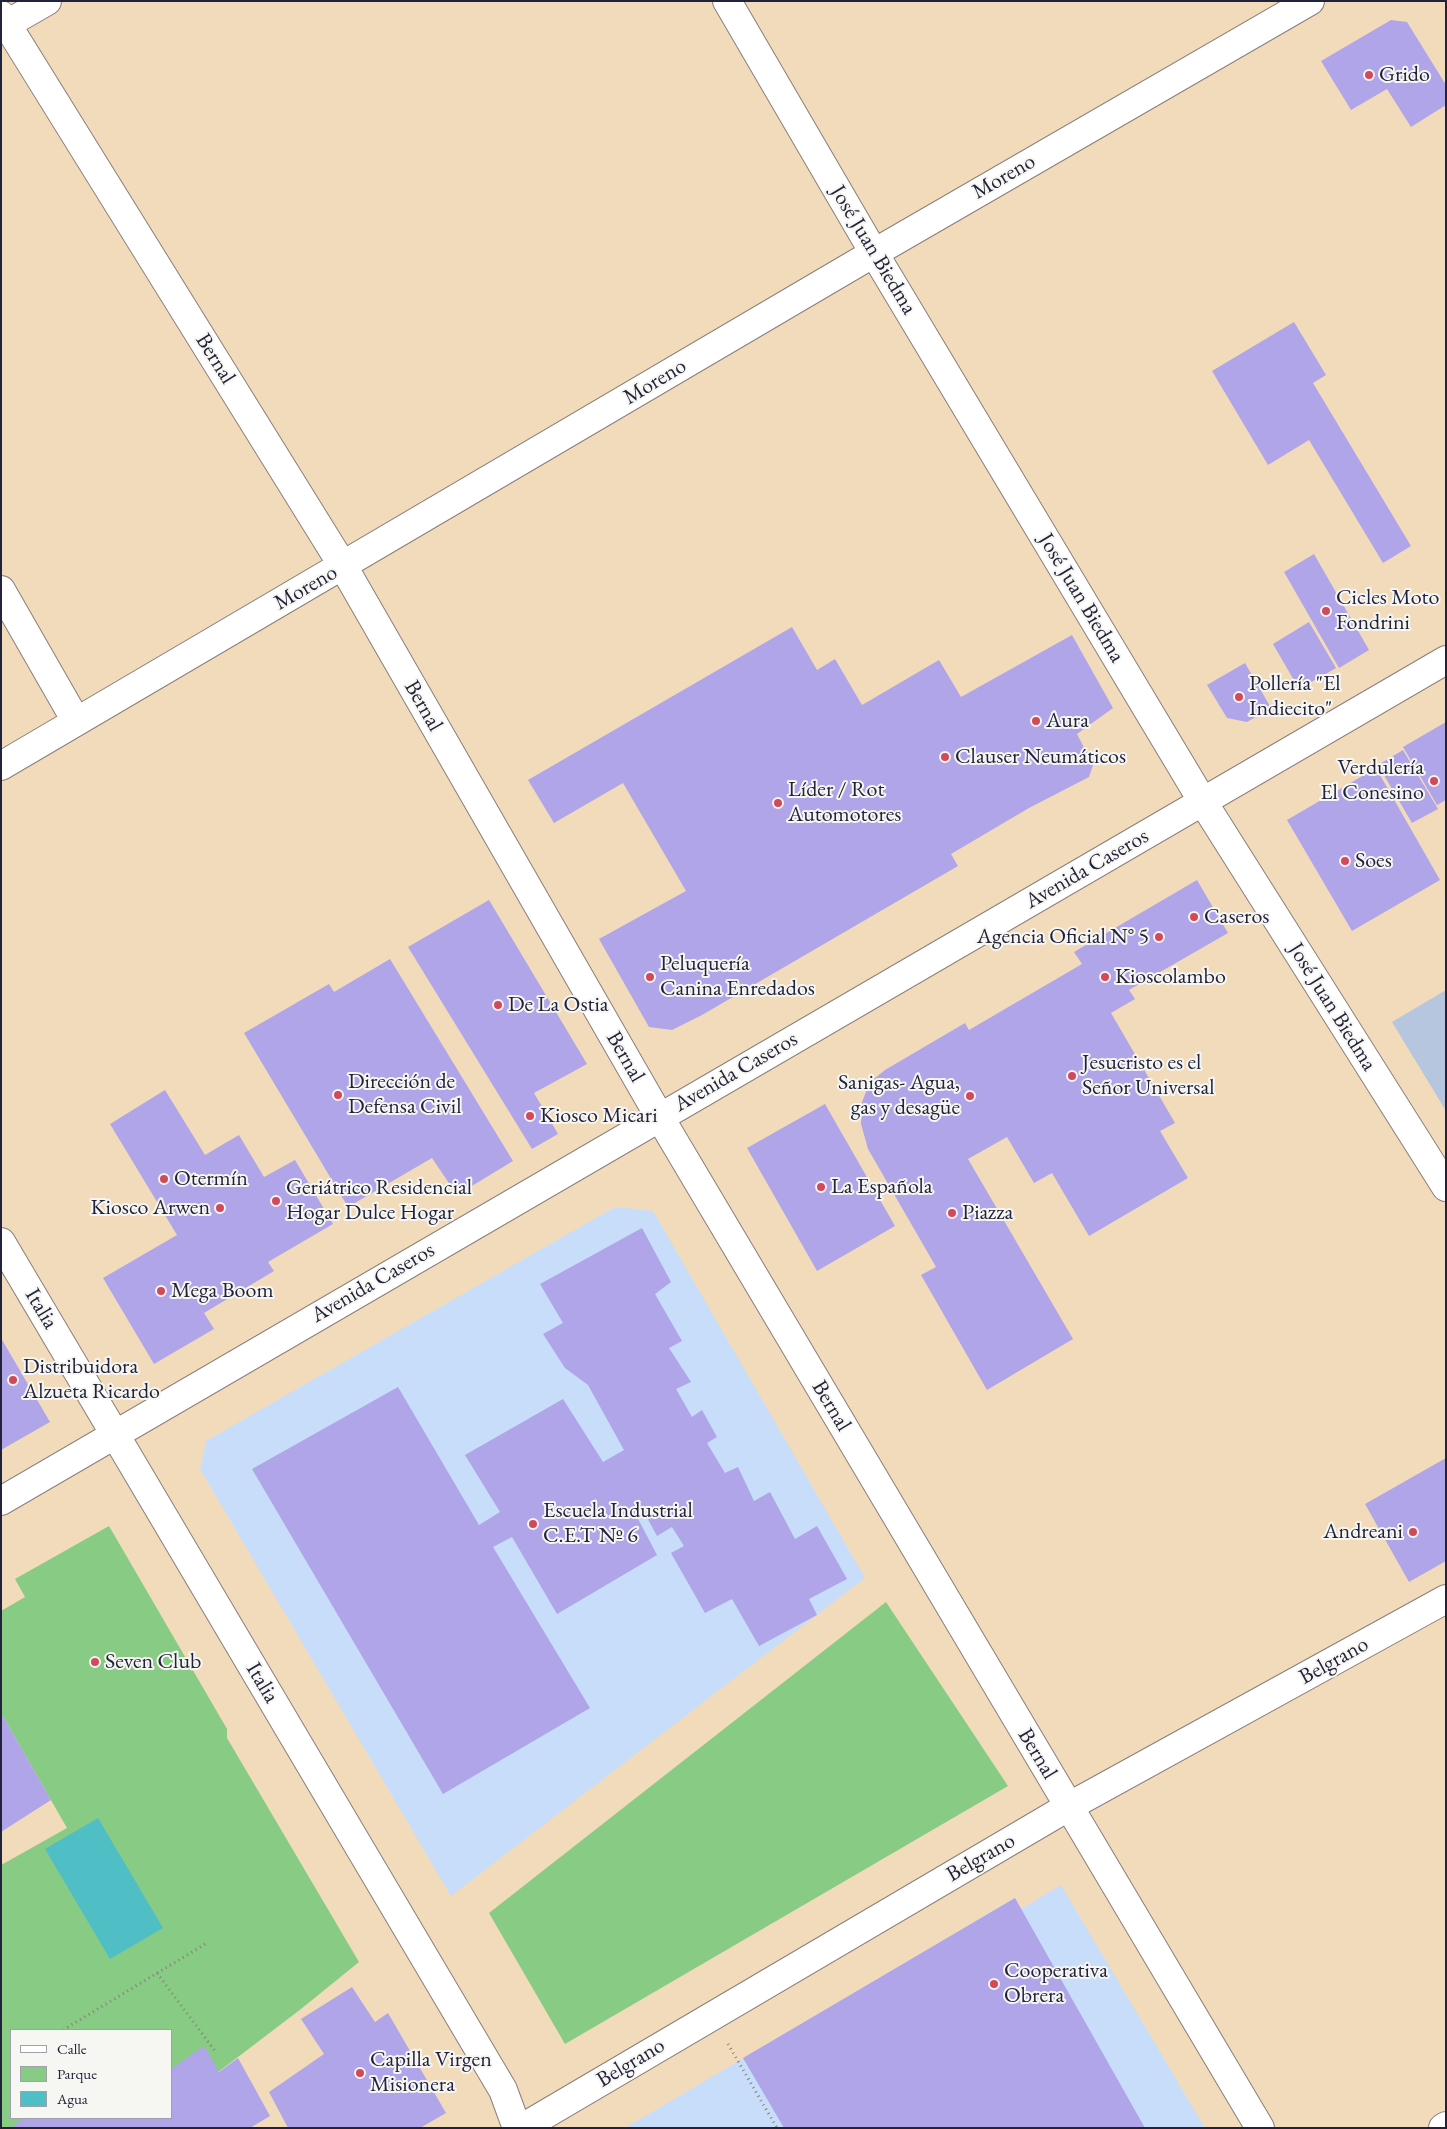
<!DOCTYPE html>
<html>
<head>
<meta charset="utf-8">
<style>
	body { margin:0 }
	#map { position:relative; width:1447px; height:2129px; overflow:hidden; background:#f2dbbb; font-family:"EB Garamond",serif }
	canvas { display:block }
	.frame { position:absolute; inset:0; border:2px solid #22223b; pointer-events:none }
	.legend { position:absolute; left:10px; top:2029px; width:162px; height:90px; box-sizing:border-box; background:#f6f6f2; border:1px solid #a1a1a9; margin:0; padding:6px 9px; list-style:none; font-size:15px; color:#22223b }
	.legend li { display:flex; align-items:center; gap:10px; height:25px }
	.legend b { width:25px; border:1px solid #a1a1a9 }
</style>
</head>
<body>
<div id="map">
<canvas width="1447" height="2129"></canvas>
<div class="frame"></div>
<ul class="legend">
<li><b style="height:6px;background:#fff"></b>Calle</li>
<li><b style="height:14px;background:#87cb84"></b>Parque</li>
<li><b style="height:14px;background:#50bec5"></b>Agua</li>
</ul>
</div>
<script>
const g = document.querySelector('canvas').getContext('2d');
g.lineJoin = 'round';
function fillPath(path, color) {
  g.fillStyle = color;
  g.fill(path, 'evenodd');
}
function strokePath(path, color, width, dash) {
  g.strokeStyle = color;
  g.lineWidth = width;
  g.lineCap = dash ? 'butt' : 'round';
  g.setLineDash(dash || []);
  g.stroke(path);
}
function drawText(font, color, halo, rows, align = 'center') {
  g.font = font + ' "EB Garamond",serif';
  g.lineWidth = 4;
  g.setLineDash([]);
  g.textBaseline = 'middle';
  g.strokeStyle = halo;
  g.fillStyle = color;
  for (const [text, x, y, turn = 0] of rows) {
    g.save();
    g.translate(x, y);
    g.rotate((+turn || 0) * Math.PI / 180);
    g.textAlign = isNaN(turn) ? turn : align;
    if (halo) g.strokeText(text, 0, 0);
    g.fillText(text, 0, 0);
    g.restore();
  }
}
const built = new Path2D(`
	M615,1207L653,1211L865,1578L451,1896L200,1469L206,1441Z
	M1061,1885L1205,2128H625L1015,1898L1021,1909Z`);
const industrial = new Path2D(`
	M1446,990V1111L1392,1022Z`);
const green = new Path2D(`
	M109,1526L227,1729V1738L359,1962L301,2009L171,2108V2030H11V2118H158L145,2128H1V1863L3,1864L67,1828L1,1713V1611L25,1597L15,1579Z
	M886,1602L1008,1786L565,2044L489,1913Z`);
const water = new Path2D(`
	M98,1818L163,1928L110,1959L45,1849Z`);
const building = new Path2D(`
	M1391,20L1407,22L1446,85V105L1411,127L1387,89L1351,110L1321,61Z
	M1294,322L1326,375L1313,383L1411,546L1383,563L1309,440L1268,465L1212,371Z
	M1314,554L1369,650L1339,668L1284,572Z
	M1309,622L1336,668L1299,689L1273,644Z
	M792,627L817,670L835,659L862,705L939,660L961,697L1072,635L1113,708L1077,734L1093,765L1089,777L1029,808L951,854L958,866L702,1015L672,1030L649,1027L599,939L686,891L623,783L554,823L528,780Z
	M1245,663L1271,708L1247,722L1227,718L1207,685Z
	M1446,722V800L1437,805L1403,747Z
	M1403,750L1438,809L1412,823L1378,765Z
	M1376,768L1440,880L1352,931L1287,820Z
	M1197,880L1228,933L1129,990L1135,999L1111,1013L1175,1123L1160,1131L1188,1178L1089,1236L1052,1173L1034,1183L1007,1137L968,1159L1073,1339L987,1390L921,1275L936,1267L868,1149L861,1124L862,1102L870,1082L885,1070L965,1023L969,1030L1082,964L1074,952Z
	M489,900L587,1064L534,1093L558,1134L532,1149L408,947Z
	M390,959L513,1161L457,1195L432,1158L348,1207L244,1033L329,984L334,992Z
	M165,1090L205,1155L239,1135L264,1177L295,1160L333,1224L268,1262L274,1271L204,1313L214,1329L154,1364L103,1278L177,1235L110,1124Z
	M825,1104L895,1226L817,1271L747,1148Z
	M642,1228L671,1282L655,1294L682,1341L669,1348L691,1382L676,1389L692,1417L702,1410L717,1437L707,1443L725,1473L738,1467L754,1501L770,1492L795,1539L817,1526L847,1579L809,1599L817,1615L759,1646L732,1599L705,1613L671,1553L684,1546L672,1527L657,1536L644,1512L636,1515L657,1555L557,1614L512,1537L493,1547L590,1708L443,1794L252,1469L398,1387L479,1525L500,1512L465,1455L563,1399L603,1462L624,1450L588,1385L565,1368L543,1334L563,1323L540,1284Z
	M1,1338L50,1422L1,1450Z
	M1446,1458V1561L1409,1582L1365,1504Z
	M1,1713L51,1800L1,1832Z
	M1015,1898L1145,2128H784L743,2058Z
	M352,1987L375,2022L388,2013L446,2113L420,2128H288L269,2092L324,2054L301,2019Z
	M204,2046L219,2072L238,2058L270,2116L250,2128H11L24,2118H171V2069Z`);
const path = new Path2D(`
	M157,1973L215,2051
	M63,2030L207,1943
	M728,2044L777,2128`);
const minor = new Path2D(`
	M727,1L874,253L1203,802L1446,1187
	M1,15L343,566L659,1116L1260,2128
	M7,24L47,1
	M1,590L76,721
	M1,766L874,253L1310,1
	M1,1242L503,2090L517,2128
	M522,2128L1068,1807L1446,1599
	M1443,2128L1446,2126`);
const major = new Path2D(`
	M1,1501L1446,660`);
const markers = [
	[1369,75,5,"#d1495b"],
	[1326,611,5,"#d1495b"],
	[1239,697,5,"#d1495b"],
	[1036,721,5,"#d1495b"],
	[945,757,5,"#d1495b"],
	[1434,781,5,"#d1495b"],
	[778,803,5,"#d1495b"],
	[1345,861,5,"#d1495b"],
	[1194,917,5,"#d1495b"],
	[1159,937,5,"#d1495b"],
	[650,977,5,"#d1495b"],
	[1105,977,5,"#d1495b"],
	[498,1005,5,"#d1495b"],
	[1072,1076,5,"#d1495b"],
	[338,1095,5,"#d1495b"],
	[970,1096,5,"#d1495b"],
	[530,1116,5,"#d1495b"],
	[164,1179,5,"#d1495b"],
	[821,1187,5,"#d1495b"],
	[276,1201,5,"#d1495b"],
	[220,1208,5,"#d1495b"],
	[952,1213,5,"#d1495b"],
	[161,1291,5,"#d1495b"],
	[13,1380,5,"#d1495b"],
	[533,1524,5,"#d1495b"],
	[1413,1532,5,"#d1495b"],
	[95,1662,5,"#d1495b"],
	[994,1984,5,"#d1495b"],
	[360,2073,5,"#d1495b"]
];
const poiNames = [
	["Grido",1379,75],
	["Cicles Moto",1336,598],
	["Fondrini",1336,623],
	["Pollería \"El",1249,684],
	["Indiecito\"",1249,709],
	["Aura",1046,721],
	["Clauser Neumáticos",955,757],
	["Verdulería",1424,768,"right"],
	["El Conesino",1424,793,"right"],
	["Líder / Rot",788,790],
	["Automotores",788,815],
	["Soes",1355,861],
	["Caseros",1204,917],
	["Agencia Oficial N° 5",1149,937,"right"],
	["Peluquería",660,964],
	["Canina Enredados",660,989],
	["Kioscolambo",1115,977],
	["De La Ostia",508,1005],
	["Jesucristo es el",1082,1063],
	["Señor Universal",1082,1088],
	["Dirección de",348,1082],
	["Defensa Civil",348,1107],
	["Sanigas- Agua,",960,1083,"right"],
	["gas y desagüe",960,1108,"right"],
	["Kiosco Micari",540,1116],
	["Otermín",174,1179],
	["La Española",831,1187],
	["Geriátrico Residencial",286,1188],
	["Hogar Dulce Hogar",286,1213],
	["Kiosco Arwen",210,1208,"right"],
	["Piazza",962,1213],
	["Mega Boom",171,1291],
	["Distribuidora",23,1367],
	["Alzueta Ricardo",23,1392],
	["Escuela Industrial",543,1511],
	["C.E.T Nº 6",543,1536],
	["Andreani",1403,1532,"right"],
	["Seven Club",105,1662],
	["Cooperativa",1004,1971],
	["Obrera",1004,1996],
	["Capilla Virgen",370,2060],
	["Misionera",370,2085]
];
const streetNames = [
	["Moreno",1004,177,-30],
	["José Juan Biedma",873,250,59],
	["Bernal",215,359,58],
	["Moreno",655,382,-31],
	["Moreno",306,588,-30],
	["José Juan Biedma",1081,598,59],
	["Bernal",423,706,60],
	["Avenida Caseros",1087,869,-30],
	["José Juan Biedma",1332,1007,58],
	["Bernal",625,1057,60],
	["Avenida Caseros",736,1072,-30],
	["Avenida Caseros",373,1283,-30],
	["Italia",41,1309,59],
	["Bernal",831,1406,59],
	["Belgrano",1334,1661,-29],
	["Italia",262,1683,59],
	["Bernal",1037,1754,59],
	["Belgrano",981,1858,-30],
	["Belgrano",631,2063,-31]
];
fillPath(built, '#c7ddf9');
fillPath(industrial, '#b5c6de');
fillPath(green, '#87cb84');
fillPath(water, '#50bec5');
fillPath(building, '#afa5e8');
strokePath(minor, '#8a7e7b', 30);
strokePath(major, '#8a7e7b', 30);
strokePath(path, '#8a7e7b', 3, [1, 4]);
strokePath(minor, '#fff', 28);
strokePath(major, '#fff', 28);
for (const [x, y, r, color] of markers) {
  const dot = new Path2D();
  dot.arc(x, y, r, 0, 2 * Math.PI);
  g.fillStyle = color;
  g.fill(dot);
  strokePath(dot, '#f6f6f2', 2);
}
drawText('22px', '#22223b', '#f6f6f2', poiNames, 'left');
drawText('22px', '#22223b', '#f6f6f2', streetNames);
</script>
</body>
</html>
